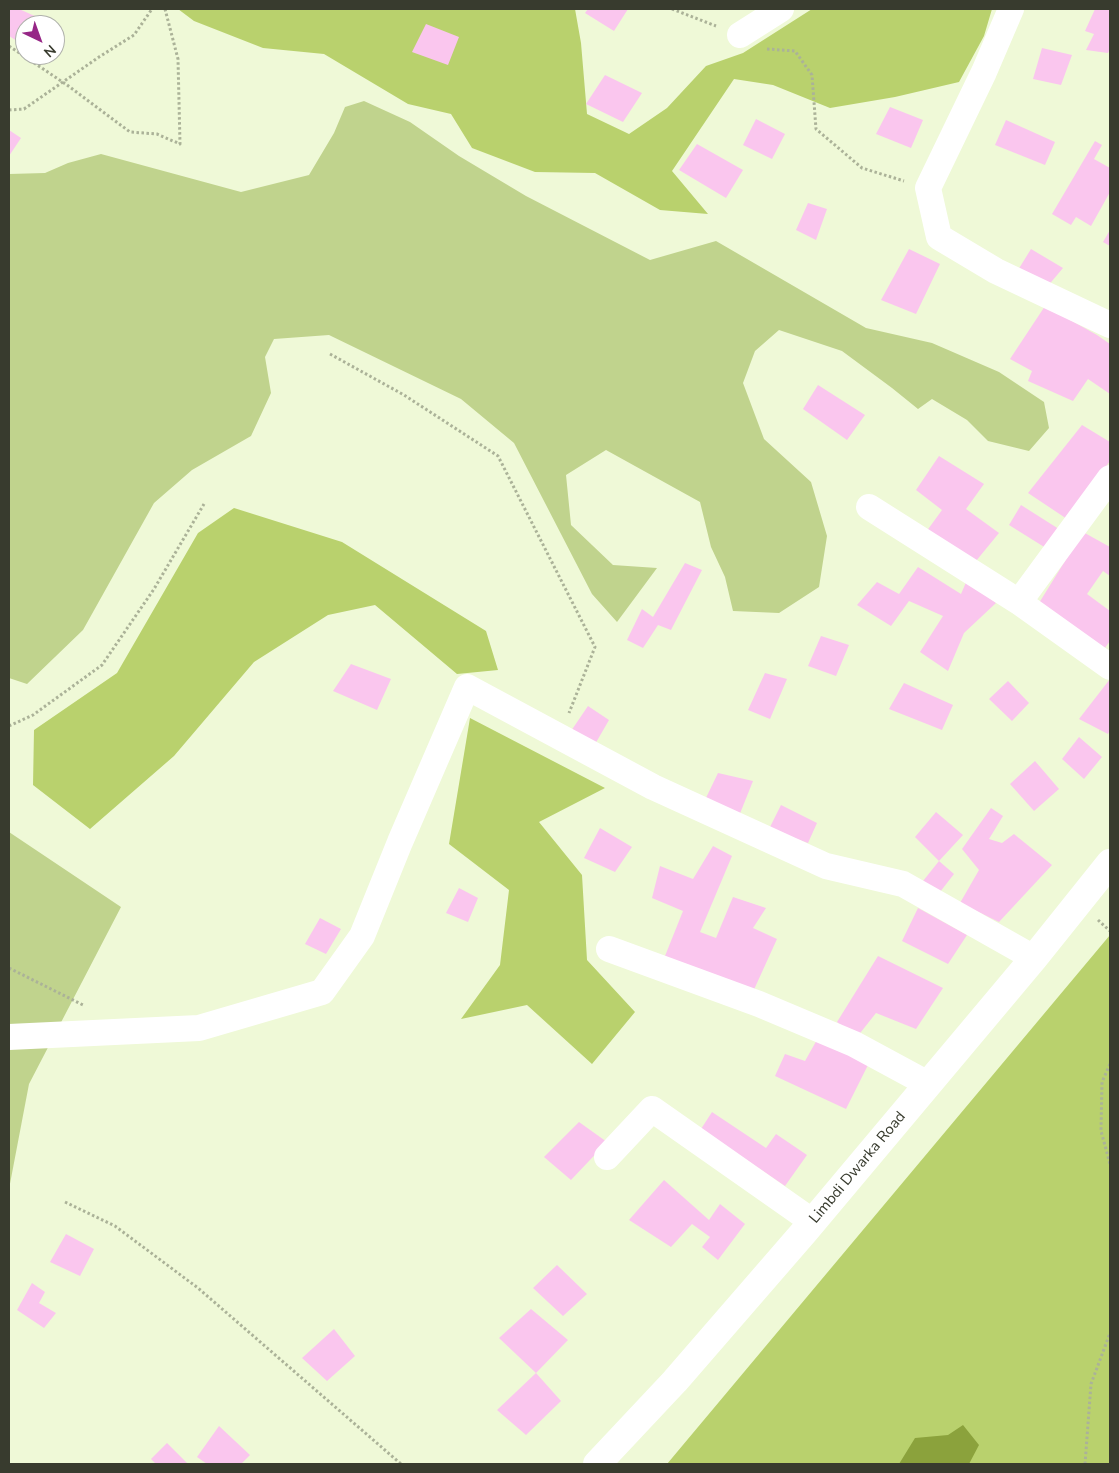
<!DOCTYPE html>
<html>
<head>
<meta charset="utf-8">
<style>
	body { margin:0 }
	#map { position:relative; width:1119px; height:1473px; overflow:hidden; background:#eff9d7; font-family:"Nunito Sans",sans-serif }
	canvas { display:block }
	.frame { position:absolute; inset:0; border:10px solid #383b2e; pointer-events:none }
	.north { position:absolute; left:15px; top:15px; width:50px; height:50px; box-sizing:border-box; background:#fff; border:1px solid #afb1ab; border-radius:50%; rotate:138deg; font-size:14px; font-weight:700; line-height:20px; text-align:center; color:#383b2e }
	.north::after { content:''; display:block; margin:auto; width:18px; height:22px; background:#962686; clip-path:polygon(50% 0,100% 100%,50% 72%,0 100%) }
</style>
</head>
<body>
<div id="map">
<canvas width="1119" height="1473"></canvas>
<div class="frame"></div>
<div class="north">N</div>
</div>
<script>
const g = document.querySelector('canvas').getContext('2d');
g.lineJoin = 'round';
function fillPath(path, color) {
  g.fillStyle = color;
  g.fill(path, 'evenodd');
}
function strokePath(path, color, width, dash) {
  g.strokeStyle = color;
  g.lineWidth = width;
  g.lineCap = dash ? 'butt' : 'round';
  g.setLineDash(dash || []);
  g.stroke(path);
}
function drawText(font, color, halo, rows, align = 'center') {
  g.font = font + ' "Nunito Sans",sans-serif';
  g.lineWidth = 5;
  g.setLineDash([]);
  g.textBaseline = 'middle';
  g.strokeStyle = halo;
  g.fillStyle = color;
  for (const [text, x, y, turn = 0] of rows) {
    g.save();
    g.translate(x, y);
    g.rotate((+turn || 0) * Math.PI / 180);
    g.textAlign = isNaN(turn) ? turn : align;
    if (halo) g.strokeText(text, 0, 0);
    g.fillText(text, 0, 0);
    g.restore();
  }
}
const green = new Path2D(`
	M364,101L410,122L459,156L526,196L650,260L716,241L866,328L932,343L999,372L1044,402L1049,428L1029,451L988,441L967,420L932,399L918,409L892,388L842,351L779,330L755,351L743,383L764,439L811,482L827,536L819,587L779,613L733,611L725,577L711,547L700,502L606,450L566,475L571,525L613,565L657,568L617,622L592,594L514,443L461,399L329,335L274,339L265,357L271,393L251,436L192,470L154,503L83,630L27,684L9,678V174L45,173L68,163L101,154L241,192L309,175L334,133L345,107Z
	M9,832L121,907L29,1084L9,1189Z`);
const forest = new Path2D(`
	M178,9H575L581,43L587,114L629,134L667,108L706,66L743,53L812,9H992L984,36L959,82L895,97L830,108L773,85L734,79L672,171L708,214L660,210L595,173L535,172L472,148L451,114L408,104L324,54L263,48L194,21Z
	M234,508L342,542L486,631L498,670L457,674L375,605L328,615L254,662L174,756L90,829L33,785L34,730L117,673L198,533Z
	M470,718L605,788L539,822L582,875L587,960L635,1012L592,1064L527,1005L461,1019L500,965L509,890L449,844Z
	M1110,935V1464H667Z`);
const water = new Path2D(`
	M963,1425L979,1445L969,1464H899L915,1438L948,1435Z`);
const building = new Path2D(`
	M9,9H19L37,17L32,25H25V39L22,44L9,36Z
	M588,9H628L614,31L585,13Z
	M1095,9H1110V49L1108,53L1086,50L1094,34L1085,31Z
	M426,24L459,37L448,65L412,52Z
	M1042,48L1072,55L1061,85L1033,79Z
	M605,75L642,93L623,122L586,104Z
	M890,107L923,120L911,148L876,134Z
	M756,119L785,134L772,159L743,145Z
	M1006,120L1055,142L1045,165L995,145Z
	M9,130L21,138L9,156Z
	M1095,141L1102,145L1094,159L1110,168V192L1091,226L1076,217L1071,225L1052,214Z
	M697,144L743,170L726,198L679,170Z
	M808,203L827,209L816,240L796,230Z
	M1110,230V246L1103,242Z
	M909,249L940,264L916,314L881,300Z
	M1031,249L1063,268L1047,287L1018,270Z
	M1045,306L1097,335L1110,344V394L1088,379L1073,401L1028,381L1032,371L1010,359Z
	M818,385L865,415L847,440L803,409Z
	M1082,425L1110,442V461L1067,519L1028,493Z
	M939,456L984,484L966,509L999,533L976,561L926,532L942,510L916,490Z
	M1021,505L1062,531L1049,550L1009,525Z
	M1083,532L1110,547V576L1103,571L1087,594L1110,611V641L1102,652L1039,603Z
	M685,563L702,570L671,630L658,625L643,648L627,640L642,609L653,617Z
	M918,567L961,594L967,580L996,603L964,633L948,671L920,652L943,616L909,601L891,626L857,605L877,582L899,594Z
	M821,636L849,645L836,676L808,666Z
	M351,664L391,679L377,710L333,691Z
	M765,673L787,679L770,719L748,710Z
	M1110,679V730L1108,734L1079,719Z
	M1008,681L1029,703L1012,721L989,699Z
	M904,683L953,705L942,730L889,709Z
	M588,706L609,720L594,746L571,731Z
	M1079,737L1102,757L1084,779L1062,759Z
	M1035,761L1059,789L1034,811L1010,784Z
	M718,773L753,781L739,816L704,802Z
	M781,805L817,823L808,843L769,829Z
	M991,808L1003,816L989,839L1002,843L1014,834L1052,865L999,922L960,903L979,870L962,849Z
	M936,812L963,835L939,861L915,837Z
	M600,828L632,847L615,872L584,858Z
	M713,846L732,856L700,932L716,938L733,897L766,908L753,928L777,939L752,994L665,956L683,911L652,898L660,866L693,879Z
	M939,861L954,874L940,892L923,881Z
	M459,888L478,898L468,922L446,913Z
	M918,908L967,935L948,964L902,941Z
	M320,918L341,929L326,954L305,944Z
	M878,956L943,988L916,1029L876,1013L857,1037L837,1022Z
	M818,1038L871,1059L846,1109L775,1076L785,1054L805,1061Z
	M712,1112L766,1148L776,1134L807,1155L785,1186L701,1129Z
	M579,1122L607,1142L571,1180L544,1157Z
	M664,1180L709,1220L720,1204L745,1224L718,1260L702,1247L710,1237L692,1224L671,1247L629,1220Z
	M66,1234L94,1249L80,1276L50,1262Z
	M557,1265L587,1294L563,1316L533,1288Z
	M32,1283L45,1292L39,1303L56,1313L44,1328L17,1310Z
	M531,1309L568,1340L536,1373L499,1338Z
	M334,1329L355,1356L327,1381L302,1358Z
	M536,1373L561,1401L526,1435L497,1410Z
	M219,1426L250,1455L241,1464H207L197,1457Z
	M167,1443L188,1464H156L151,1459Z`);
const path = new Path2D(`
	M672,9L716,26
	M9,46L67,85L130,132L157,134L180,144L178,59L165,9
	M767,49L795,51L812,75L816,129L862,168L904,181
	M9,110L24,109L99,57L134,35L152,9
	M330,354L404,395L498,456L595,647L569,713
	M9,726L33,715L102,665L154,589L204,504
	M1098,920L1110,931
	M9,968L85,1006
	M1110,1064L1102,1082L1101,1131L1110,1164
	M65,1202L115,1226L198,1288L401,1464
	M1085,1464L1091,1384L1110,1333`);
const street = new Path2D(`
	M1011,9L984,72L928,188L939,237L996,271L1110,325
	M740,35L781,9
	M1110,478L1019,602L1110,667
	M869,507L1019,602
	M609,949L759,1004L854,1044L928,1084
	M9,1037L199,1028L322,992L362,936L400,842L467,687L653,787L826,866L903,884L1034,958
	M607,1157L652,1109L813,1222`);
const secondary = new Path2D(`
	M597,1464L675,1381L805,1231L1034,958L1110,863`);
const streetNames = [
	["Limbdi Dwarka Road",858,1168,-50]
];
fillPath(green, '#c0d38d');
fillPath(forest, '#b9d16d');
fillPath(water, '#8ba23c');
fillPath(building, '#fac6ee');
strokePath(path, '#abb298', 3, [2.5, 2.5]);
strokePath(street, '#fff', 26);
strokePath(secondary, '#fff', 28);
drawText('15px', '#383b2e', '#fff', streetNames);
</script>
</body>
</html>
